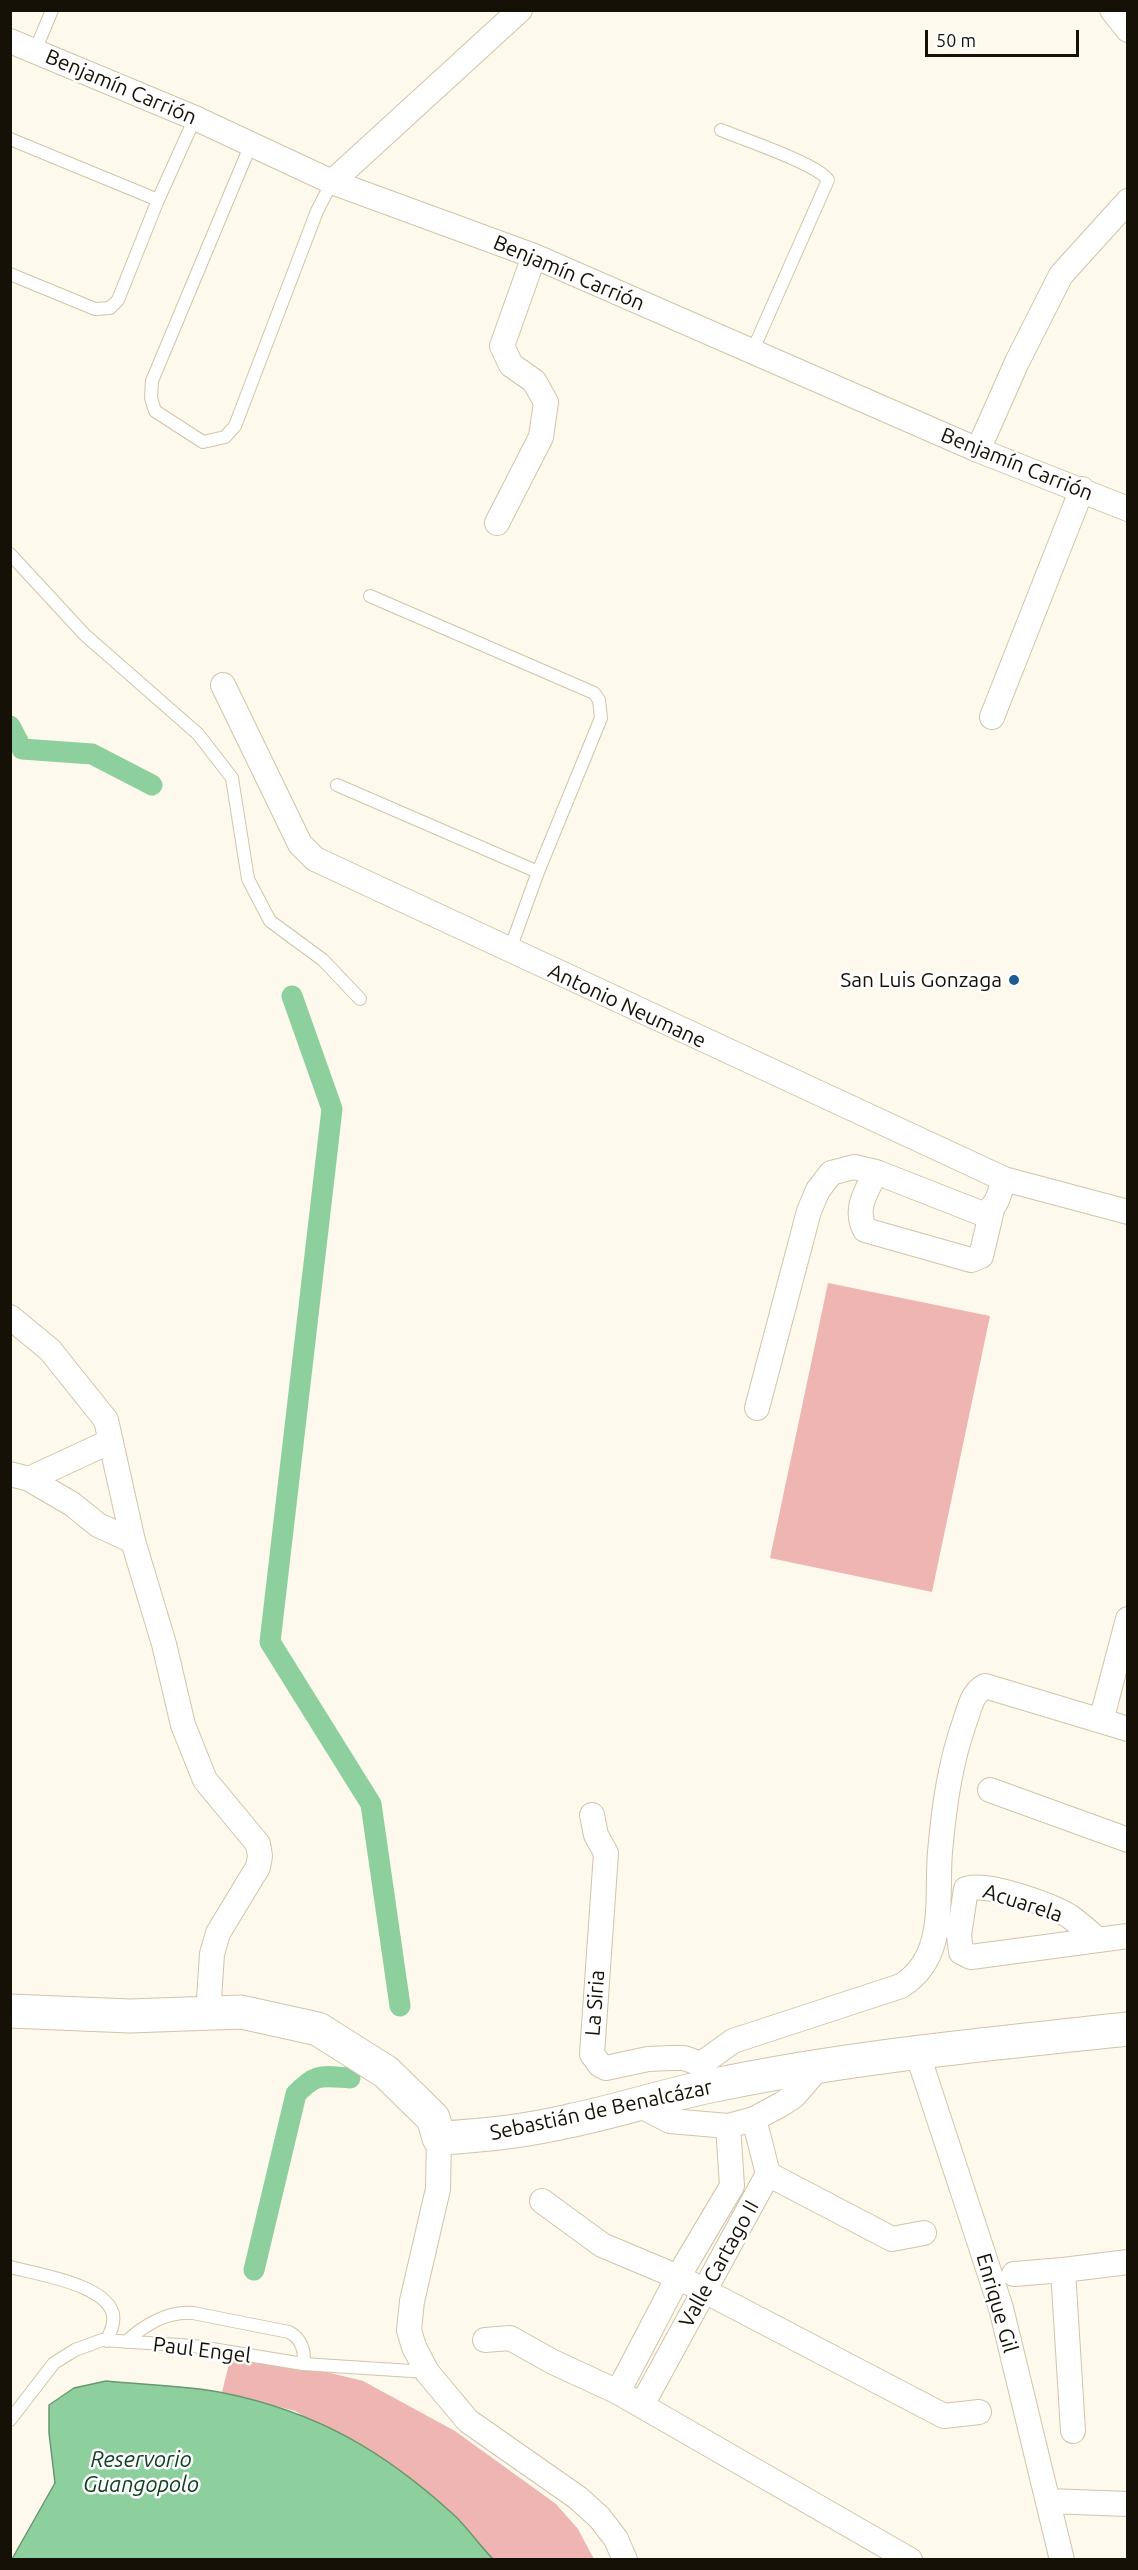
<!DOCTYPE html>
<html>
<head>
<meta charset="utf-8">
<style>
	body { margin:0 }
	#map { position:relative; width:1138px; height:2570px; overflow:hidden; background:#fef9ed; font-family:Ubuntu,sans-serif }
	canvas { display:block }
	.frame { position:absolute; inset:0; border:12px solid #161107; pointer-events:none }
	.scale { position:absolute; left:925px; top:30px; width:154px; height:27px; box-sizing:border-box; border:3px solid #161107; border-top:0; padding-left:8px; font-size:18px; line-height:21px; white-space:nowrap; color:#161107; -webkit-text-stroke:4px #fff; paint-order:stroke }
</style>
</head>
<body>
<div id="map">
<canvas width="1138" height="2570"></canvas>
<div class="frame"></div>
<div class="scale">50 m</div>
</div>
<script>
const g = document.querySelector('canvas').getContext('2d');
g.lineJoin = 'round';
function fillPath(path, color) {
  g.fillStyle = color;
  g.fill(path, 'evenodd');
}
function strokePath(path, color, width, dash) {
  g.strokeStyle = color;
  g.lineWidth = width;
  g.lineCap = dash ? 'butt' : 'round';
  g.setLineDash(dash || []);
  g.stroke(path);
}
function drawText(font, color, halo, rows, align = 'center') {
  g.font = font + ' Ubuntu,sans-serif';
  g.lineWidth = 5;
  g.setLineDash([]);
  g.textBaseline = 'middle';
  g.strokeStyle = halo;
  g.fillStyle = color;
  for (const [text, x, y, turn = 0] of rows) {
    g.save();
    g.translate(x, y);
    g.rotate((+turn || 0) * Math.PI / 180);
    g.textAlign = isNaN(turn) ? turn : align;
    if (halo) g.strokeText(text, 0, 0);
    g.fillText(text, 0, 0);
    g.restore();
  }
}
const green = new Path2D(`
	M828,1283L990,1316L932,1592L770,1558Z
	M230,2360L306,2367L363,2381L455,2431L556,2504L578,2529L594,2559H493L406,2476L295,2411L222,2392Z`);
const water = new Path2D(`
	M106,2381C144,2385 186,2385 224,2393C317,2412 384,2451 454,2515C468,2528 479,2545 493,2559H12L55,2483L49,2433V2405L74,2388Z`);
const canal = new Path2D(`
	M10,726L22,749L92,754L152,785
	M292,996L332,1109L270,1642L371,1804L400,2006
	M254,2270L296,2094C316,2073 321,2076 350,2078`);
const lane = new Path2D(`
	M35,51L52,10
	M721,130C742,139 818,164 828,180L752,352
	M10,139L158,200
	M251,144L152,381L151,398L155,411L203,442L225,437L235,426L317,211L332,182
	M10,274L95,309L110,308L118,300L158,200L195,118
	M10,554L85,635L198,734L232,778L248,879L270,921L323,960L360,999
	M370,596L594,693L599,700L601,718L538,872L509,952
	M337,785L538,872
	M10,2267C36,2274 120,2286 113,2323C112,2329 109,2335 107,2341
	M126,2342C144,2325 168,2311 193,2313L289,2332C301,2338 306,2352 303,2364
	M10,2420L54,2363L75,2350L102,2340L194,2346L303,2364L427,2372`);
const street = new Path2D(`
	M1112,10L1128,30
	M10,41L195,118L332,182L534,256L978,450L1128,509
	M332,182L520,10
	M978,450L1017,362L1061,275L1128,201
	M497,523L541,437L546,402L534,381L511,365L502,346L534,256
	M223,685L300,844L315,859L1004,1179L1128,1212
	M992,717L1082,489
	M876,1172C866,1192 854,1209 865,1230L971,1260L981,1256L992,1210
	M10,1317L50,1350L106,1420L133,1541L164,1644L183,1725L205,1780L258,1844L260,1856L258,1867L218,1933L212,1954L208,2014
	M757,1408L809,1211L818,1190L831,1173L854,1167L876,1172L983,1214C998,1207 999,1194 1004,1179
	M10,1474L29,1479L72,1504L98,1525L133,1541
	M29,1479L111,1441
	M1101,1721L1128,1619
	M990,1790L1128,1840
	M592,1815L596,1835L606,1853L592,2054L600,2065L606,2068L648,2059L670,2058H684L701,2064L707,2078
	M1098,1940C1089,1932 1079,1923 1069,1916C1051,1905 985,1881 966,1889L959,1935L961,1952L971,1957L1128,1936
	M917,2052L1001,2308L1062,2560
	M701,2064L733,2041L901,1986C948,1957 936,1898 940,1852C944,1807 950,1763 965,1721C970,1707 972,1693 985,1686L1128,1729
	M637,2104L670,2121L728,2126L754,2119L782,2104L794,2096L819,2067
	M439,2138L438,2189L412,2301L409,2330L414,2347L427,2372L468,2421L578,2498L599,2517L616,2539L625,2560
	M768,2174L892,2239L924,2233
	M542,2201L602,2245L678,2277L944,2416L979,2412
	M1014,2274L1063,2270
	M485,2340L510,2338L553,2362L618,2392L910,2560
	M618,2392L678,2277L732,2186L728,2126
	M642,2405L768,2174L754,2119
	M1073,2431L1063,2270L1128,2262
	M1048,2501L1128,2504`);
const secondary = new Path2D(`
	M10,2011L130,2016L241,2012L318,2029L386,2072L433,2118L439,2138C483,2136 526,2131 569,2121C617,2111 663,2096 710,2086C847,2057 988,2044 1128,2029`);
const markers = [
	[1014,980,6,"#1b5c92"]
];
const streetNames = [
	["Benjamín Carrión",121,87,23],
	["Benjamín Carrión",569,273,23],
	["Benjamín Carrión",1017,464,22],
	["Antonio Neumane",627,1006,25],
	["Acuarela",1023,1903,18],
	["La Siria",595,2003,-86],
	["Sebastián de Benalcázar",601,2110,-12],
	["Valle Cartago II",719,2264,-61],
	["Enrique Gil",997,2303,74],
	["Paul Engel",202,2350,7]
];
const poiNames = [
	["San Luis Gonzaga",1002,980]
];
const waterNames = [
	["Reservorio",141,2460],
	["Guangopolo",141,2485]
];
fillPath(green, '#eeb5b2');
fillPath(water, '#8dd09d');
strokePath(water, '#699770', 1.5);
strokePath(canal, '#8dd09d', 21);
strokePath(lane, '#d1c4a8', 14);
strokePath(street, '#d1c4a8', 26);
strokePath(secondary, '#d1c4a8', 35);
strokePath(lane, '#fff', 12);
strokePath(street, '#fff', 24);
strokePath(secondary, '#fff', 33);
for (const [x, y, r, color] of markers) {
  const dot = new Path2D();
  dot.arc(x, y, r, 0, 2 * Math.PI);
  g.fillStyle = color;
  g.fill(dot);
  strokePath(dot, '#fff', 2);
}
drawText('21px', '#161107', '#fff', streetNames);
drawText('21px', '#161107', '#fff', poiNames, 'right');
drawText('italic 22px', '#0f4120', '#fff', waterNames);
</script>
</body>
</html>
